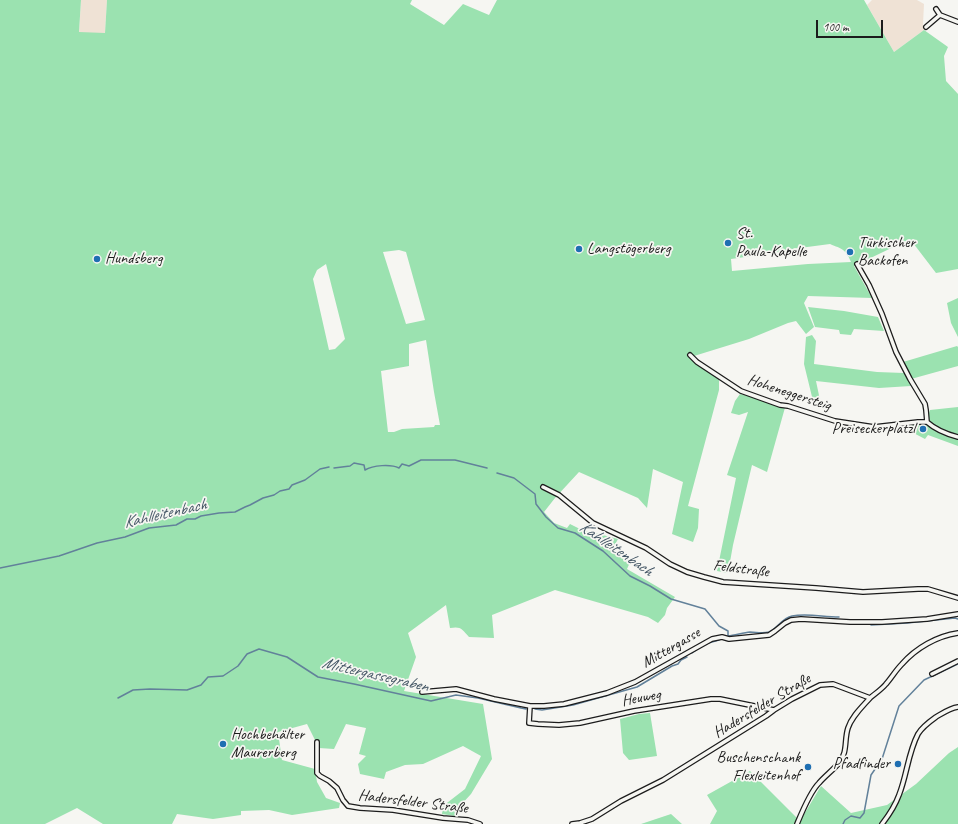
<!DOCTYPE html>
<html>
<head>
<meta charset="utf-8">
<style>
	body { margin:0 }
	#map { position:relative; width:958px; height:824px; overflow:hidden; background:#f6f6f2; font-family:Caveat,sans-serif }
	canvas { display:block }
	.scale { position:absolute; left:816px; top:20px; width:67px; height:18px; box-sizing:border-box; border:2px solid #1c1c1c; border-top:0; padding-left:5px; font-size:12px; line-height:14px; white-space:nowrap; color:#1c1c1c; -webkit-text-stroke:3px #f6f6f2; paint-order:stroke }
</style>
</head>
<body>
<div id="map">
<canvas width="958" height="824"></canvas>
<div class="scale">100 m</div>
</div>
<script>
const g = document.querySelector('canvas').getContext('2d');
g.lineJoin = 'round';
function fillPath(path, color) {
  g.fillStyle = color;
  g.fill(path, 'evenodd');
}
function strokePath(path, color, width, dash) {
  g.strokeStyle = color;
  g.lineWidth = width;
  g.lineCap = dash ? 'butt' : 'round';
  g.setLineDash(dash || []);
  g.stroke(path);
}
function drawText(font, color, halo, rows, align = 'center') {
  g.font = font + ' Caveat,sans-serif';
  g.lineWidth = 3.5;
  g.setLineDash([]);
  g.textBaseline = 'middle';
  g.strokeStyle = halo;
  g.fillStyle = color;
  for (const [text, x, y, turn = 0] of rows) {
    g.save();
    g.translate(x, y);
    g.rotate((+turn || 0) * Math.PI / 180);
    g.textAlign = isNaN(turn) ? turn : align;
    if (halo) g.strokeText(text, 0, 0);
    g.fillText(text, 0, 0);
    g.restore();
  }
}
const built = new Path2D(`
	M81,0H107L105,33H79Z
	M872,0H917L924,4L923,24L924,30L894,52L867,5Z`);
const green = new Path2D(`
	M0,0H81L79,32L105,33L107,0H412L410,4L444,25L463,4L489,15L497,0H864L894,52L924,30L948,47L944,56L946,81L958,94V269L936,273L910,239L854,266L872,298L808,296L804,303L814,327L806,334L796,321L788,323L749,339L694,356L703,364L719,375V390L688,506L699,509L698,528L693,542L672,534L683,482L653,469L647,508L638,498L579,472L555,498L544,512L554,523L567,528L570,524L580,529L618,539L612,550L631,560L627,569L675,597L667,608L665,615L658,623L648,617L555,590L492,615L494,638L469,637C462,629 461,626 450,628L446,605L408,633L416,657L404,691L483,704L492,759L471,794L460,806L455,816L442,814L443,806L465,789L481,756L463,746L423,764L405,765L386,772L384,779L360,774L358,764L366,756L359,754L366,728L346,724L334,749L319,748L307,724L278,732L282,760L315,769L317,782L326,798L340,803L339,808L292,815L269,810L241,811V815L213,819L177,814L172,824H103L77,808L45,824H0ZM830,244C842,249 846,249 851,262L808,264L732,271L731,259L786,251L792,249ZM399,250L406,252L425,320L406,324L383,252ZM326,264L345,339L335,349L329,350L313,279L317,270ZM426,340L434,392L440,425H435L434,427L402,429L394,432H388L381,371L409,366V344Z
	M958,298V337L951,323L947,303Z
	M808,307L844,311L878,317L884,331L854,329L851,335L840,334L839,330L815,327Z
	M812,335L816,341L814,364L877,372L904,373L911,386L879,388L816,381L821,405H814L804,364L806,337Z
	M957,346L958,347V366L911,379L903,362Z
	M740,394L786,404L767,472L752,465L733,545L728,573L717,571L736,478L727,475L748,412L739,415L731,413L735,401Z
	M958,407V436L942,430L929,421V413L930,410Z
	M918,424H925L943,434L958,438V446L928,435L925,439L904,428L894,429L898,425Z
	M650,713L657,756L629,760L623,753L620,719L639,714Z
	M958,747V824H710L717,811L707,795L750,771L800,821L821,786L851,813L887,805L916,784L949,753Z
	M671,814L682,824H641Z`);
const stream = new Path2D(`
	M334,468L350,466L354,463L364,465L365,470C373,465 391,464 399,468L402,464L409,466L421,460H455L487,468
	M497,473L514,478L535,494L536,504L546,517L558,528L575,533L603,551L630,576L650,586L671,599L705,609L719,626L728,631V636C735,635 743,633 750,632C756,632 762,634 769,632C777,629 782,618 792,616C807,613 823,617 839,617
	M0,568L59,556L97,543L125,537L149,528L176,525L187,519H195L201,516L219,513L235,512L245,507L250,505L263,498L274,495L280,491L289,489L292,485L305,480L320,469L329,467
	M871,625L907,623L955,618L958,619
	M705,644L719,640
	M692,653L699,648
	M118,698L133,690L150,689L187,690L201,685L208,677L223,676L238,666L247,654L259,649L287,657L318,677L354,684L431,701L456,695L478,698L521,708L526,709
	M535,709L542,710L573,705L637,687L672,666L678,664L681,660L687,657
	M843,824L845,820L851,816L860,818L864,813L871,775L882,759L899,706L924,680L958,664`);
const minor = new Path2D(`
	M936,9L940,15
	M926,27L940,15L958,22
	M857,264L869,285L882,314L896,352L910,379L925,404L926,410L927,422
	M690,355L697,362L741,391L780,405L788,406L835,421L874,427L918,422H927C936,430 946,434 958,437
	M543,487L559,495L593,523L646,548L670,564L687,572L704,577L723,582L816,588L863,592L918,589H928L958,598
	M932,674L958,661
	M422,692L456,689L494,699L530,706H544L564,704L607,693L635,682L712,639L722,637L729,639L769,635L775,631L785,623L791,620L801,619L850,622H882L927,619L958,614
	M530,706L529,723L538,724L559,725L580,723L634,711L711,699H720L774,710
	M317,742V773L320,776L329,781L337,788L343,800L348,806L360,808L393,810L443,818L468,820L480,824
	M572,824L580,823L592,819L621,801L663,780L766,716L774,710L792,699L820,685L833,684L870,698C876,693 882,689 886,684C892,677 896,670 902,664C916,648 937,636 958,633
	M797,824C802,812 810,792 819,783C825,776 833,770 839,763C848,752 844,740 848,728C852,716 862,707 870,698
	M882,824C889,815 895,806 899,795C907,775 908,753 918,734C922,727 929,722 936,717C943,713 950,708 958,707`);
const markers = [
	[728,243,4,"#1f6fb2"],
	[579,249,4,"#1f6fb2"],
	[850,252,4,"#1f6fb2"],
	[97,259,4,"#1f6fb2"],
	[923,429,4,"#1f6fb2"],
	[223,744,4,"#1f6fb2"],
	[898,764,4,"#1f6fb2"],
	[808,767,4,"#1f6fb2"]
];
const poiNames = [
	["St.",736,234],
	["Paula-Kapelle",736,252],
	["Türkischer",858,243],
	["Backofen",858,261],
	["Langstögerberg",587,249],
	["Hundsberg",105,259],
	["Preiseckerplatzl",915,429,"right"],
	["Hochbehälter",231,735],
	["Maurerberg",231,753],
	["Buschenschank",800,758,"right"],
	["Flexleitenhof",800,776,"right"],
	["Pfadfinder",890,764,"right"]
];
const streetNames = [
	["Hoheneggersteig",789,393,18],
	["Feldstraße",741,569,7],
	["Mittergasse",671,648,-30],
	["Heuweg",641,698,-10],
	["Hadersfelder Straße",762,706,-31],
	["Hadersfelder Straße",413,802,7]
];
const waterNames = [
	["Kahlleitenbach",165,514,-13],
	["Kahlleitenbach",616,549,34],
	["Mittergassegraben",375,675,13]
];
fillPath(built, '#efe2d5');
fillPath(green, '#9be2b0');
strokePath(stream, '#62819a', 1.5);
strokePath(minor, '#1c1c1c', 6);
strokePath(minor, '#f6f6f2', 3.5);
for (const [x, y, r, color] of markers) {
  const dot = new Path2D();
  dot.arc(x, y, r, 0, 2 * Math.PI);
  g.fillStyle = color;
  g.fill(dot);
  strokePath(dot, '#f6f6f2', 1.5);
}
drawText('16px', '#1c1c1c', '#f6f6f2', poiNames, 'left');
drawText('16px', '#1c1c1c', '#f6f6f2', streetNames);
drawText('italic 17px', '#455766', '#f6f6f2', waterNames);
</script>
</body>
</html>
